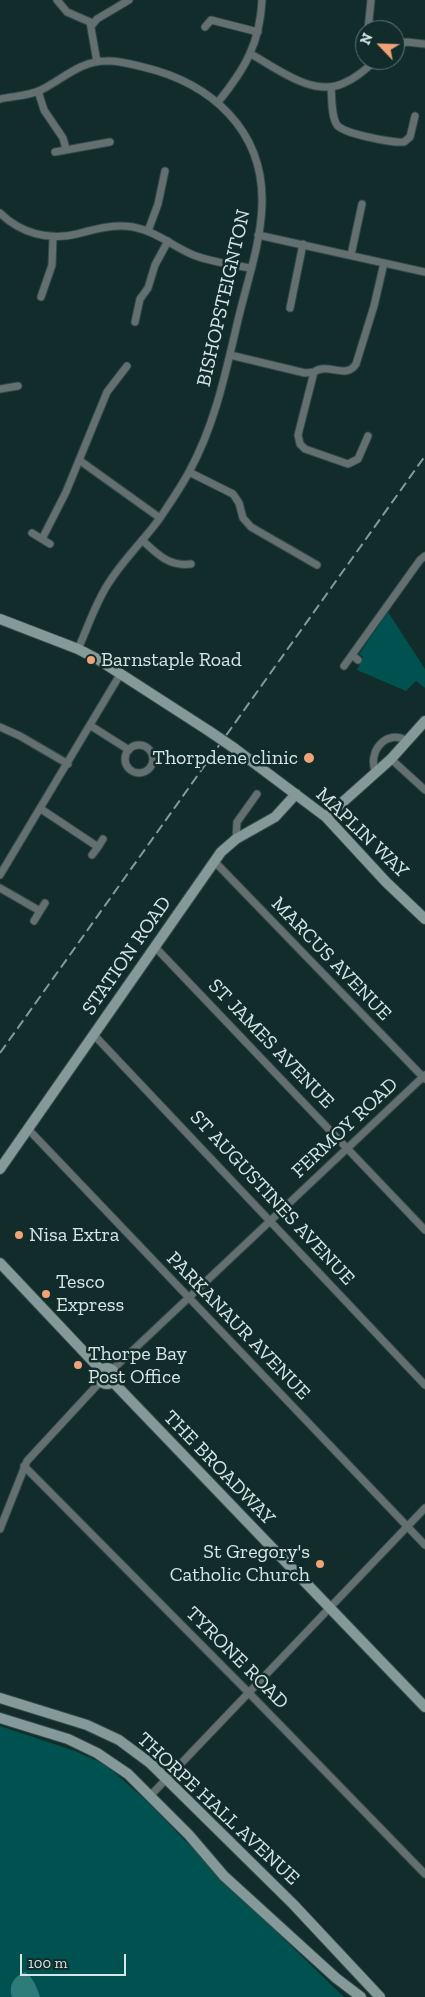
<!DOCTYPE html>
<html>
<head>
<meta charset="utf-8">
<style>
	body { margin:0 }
	#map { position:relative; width:425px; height:1997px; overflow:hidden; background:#112c2b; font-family:"Zilla Slab",serif }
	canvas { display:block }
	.north { position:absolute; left:355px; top:20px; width:50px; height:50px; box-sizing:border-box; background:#112c2b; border:1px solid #607675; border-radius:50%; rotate:294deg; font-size:14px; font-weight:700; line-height:20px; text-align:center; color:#d6e6e5 }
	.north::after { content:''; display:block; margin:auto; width:18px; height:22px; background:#f0a279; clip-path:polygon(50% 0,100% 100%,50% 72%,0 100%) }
	.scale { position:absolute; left:20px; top:1954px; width:106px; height:22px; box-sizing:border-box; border:2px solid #d6e6e5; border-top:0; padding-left:6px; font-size:15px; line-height:18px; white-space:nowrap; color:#d6e6e5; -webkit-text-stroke:4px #112c2b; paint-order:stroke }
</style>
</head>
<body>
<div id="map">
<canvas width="425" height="1997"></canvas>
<div class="north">N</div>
<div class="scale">100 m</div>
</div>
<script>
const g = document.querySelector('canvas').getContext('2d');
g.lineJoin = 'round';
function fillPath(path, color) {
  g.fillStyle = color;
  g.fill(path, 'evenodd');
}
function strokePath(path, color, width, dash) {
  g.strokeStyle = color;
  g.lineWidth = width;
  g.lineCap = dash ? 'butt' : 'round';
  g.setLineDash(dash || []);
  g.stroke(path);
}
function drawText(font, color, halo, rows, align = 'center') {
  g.font = font + ' "Zilla Slab",serif';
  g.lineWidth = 5;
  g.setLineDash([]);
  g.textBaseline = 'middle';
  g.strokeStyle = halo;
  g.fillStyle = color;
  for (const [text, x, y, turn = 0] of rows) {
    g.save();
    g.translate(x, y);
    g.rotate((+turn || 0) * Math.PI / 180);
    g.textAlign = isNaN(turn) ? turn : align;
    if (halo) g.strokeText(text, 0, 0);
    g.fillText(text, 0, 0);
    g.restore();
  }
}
const green = new Path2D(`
	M388,612L425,669V688L416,681L406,691L357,670L363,657L359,654Z
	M0,1726L75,1751L106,1765L149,1803L221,1878L344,1997H0Z`);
const water = new Path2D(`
	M25,1972C33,1977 37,1988 40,1997H12C8,1986 14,1976 25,1972Z`);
const street = new Path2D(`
	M57,0L67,12L90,22L97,62
	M92,25L97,19L129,0
	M205,27L211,20L258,32
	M368,30L371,0
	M395,45L407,42L425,44
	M251,54C276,68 314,98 344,83C356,78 366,69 376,60
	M331,87C332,97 331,116 337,125C344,134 393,143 404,142L410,137L415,116
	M38,91L44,110L63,138L66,149
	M0,99C13,96 29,96 41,90C63,79 80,61 106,61C118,60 131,64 143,67C211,83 264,130 262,204C261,243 247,282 238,320C226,371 215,425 189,472C181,487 170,503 160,518C144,540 125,558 110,581C96,601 88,627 78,649
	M218,102C245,69 260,43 262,0
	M55,152L110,142
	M0,213C20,233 49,241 77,234C96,229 113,224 133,227C155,231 171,245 191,254C209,262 231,264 250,268
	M148,231L158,204L165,171
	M258,235L425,272
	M351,255L362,204
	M41,297L52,265L53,237
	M290,308L303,244
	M135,322L140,299L148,288L155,265L168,241
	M230,355L305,373L314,372
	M0,389L18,386
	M368,436L358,459L348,464L305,449L300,444L298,435L314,372C328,362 346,380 356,364L374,306L384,263
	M79,460L160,518
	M189,472L233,494L239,503L243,518L251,527L317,565
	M32,533L50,544
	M42,539L66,492L107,392L127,366
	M142,540C157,554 169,567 191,564
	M352,655L358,660
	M344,666L420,560L425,556
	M91,726L129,750
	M0,727L20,736L68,764
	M125 759a14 14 0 1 1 28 0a14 14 0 1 1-28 0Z
	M391,759L425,790
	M376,773C366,752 387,728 407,741
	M41,809L98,847L103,839
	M236,839L237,822L257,794
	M92,855L98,847
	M214,861L425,1079
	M0,875L121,673
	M0,888L40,911L45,903
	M34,921L40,911
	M155,947L425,1230
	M94,1035L425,1385
	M28,1129L425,1545
	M113,1369L425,1075
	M24,1466L249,1693L425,1874
	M0,1529L27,1461L101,1381
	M151,1795L425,1508`);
const secondary = new Path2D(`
	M0,619L78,649L99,660L209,731
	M234,748L326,817L386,882L425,919
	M326,817L391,759L425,721
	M0,1169L221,852L236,839L275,817L296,794
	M0,1263L101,1370
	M99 1376a8 8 0 1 1 16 0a8 8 0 1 1-16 0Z
	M113,1382L425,1707
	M0,1698L87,1725L119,1740L150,1763L293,1904L380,1997
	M0,1718L68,1739L97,1753L128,1774L189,1835L224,1876L336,1978L361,1997`);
const rail = new Path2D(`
	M0,1053L425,456`);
const secondaryBridge = new Path2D(`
	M209,731L234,748`);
const markers = [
	[91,660,5,"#f0a279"],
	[309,758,6,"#f0a279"],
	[19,1235,5,"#f0a279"],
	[46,1294,5,"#f0a279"],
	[78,1365,5,"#f0a279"],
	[320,1564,5,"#f0a279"]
];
const streetNames = [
	["BISHOPSTEIGNTON",224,298,-77],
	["MAPLIN WAY",362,833,44],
	["STATION ROAD",127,956,-55],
	["MARCUS AVENUE",331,959,46],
	["ST JAMES AVENUE",271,1044,46],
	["FERMOY ROAD",345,1128,-43],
	["ST AUGUSTINES AVENUE",272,1198,47],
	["PARKANAUR AVENUE",238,1326,46],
	["THE BROADWAY",219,1468,46],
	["TYRONE ROAD",237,1658,45],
	["THORPE HALL AVENUE",218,1809,43]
];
const poiNames = [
	["Barnstaple Road",101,660],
	["Thorpdene clinic",298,758,"right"],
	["Nisa Extra",29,1235],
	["Tesco",56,1282],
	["Express",56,1305],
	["Thorpe Bay",88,1354],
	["Post Office",88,1377],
	["St Gregory's",310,1552,"right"],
	["Catholic Church",310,1575,"right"]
];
fillPath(green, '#005250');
fillPath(water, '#2d7c79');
strokePath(street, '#314a49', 9);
strokePath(secondary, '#314a49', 12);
strokePath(street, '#63706f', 7);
strokePath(secondary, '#859998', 10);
strokePath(rail, '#859998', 2, [10, 5]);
strokePath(secondaryBridge, '#314a49', 12, []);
strokePath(secondaryBridge, '#859998', 10);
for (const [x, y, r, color] of markers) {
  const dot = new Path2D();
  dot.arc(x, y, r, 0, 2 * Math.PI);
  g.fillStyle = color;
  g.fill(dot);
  strokePath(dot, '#112c2b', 2);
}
drawText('20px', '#d6e6e5', '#112c2b', streetNames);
drawText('20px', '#d6e6e5', '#112c2b', poiNames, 'left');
</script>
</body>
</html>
